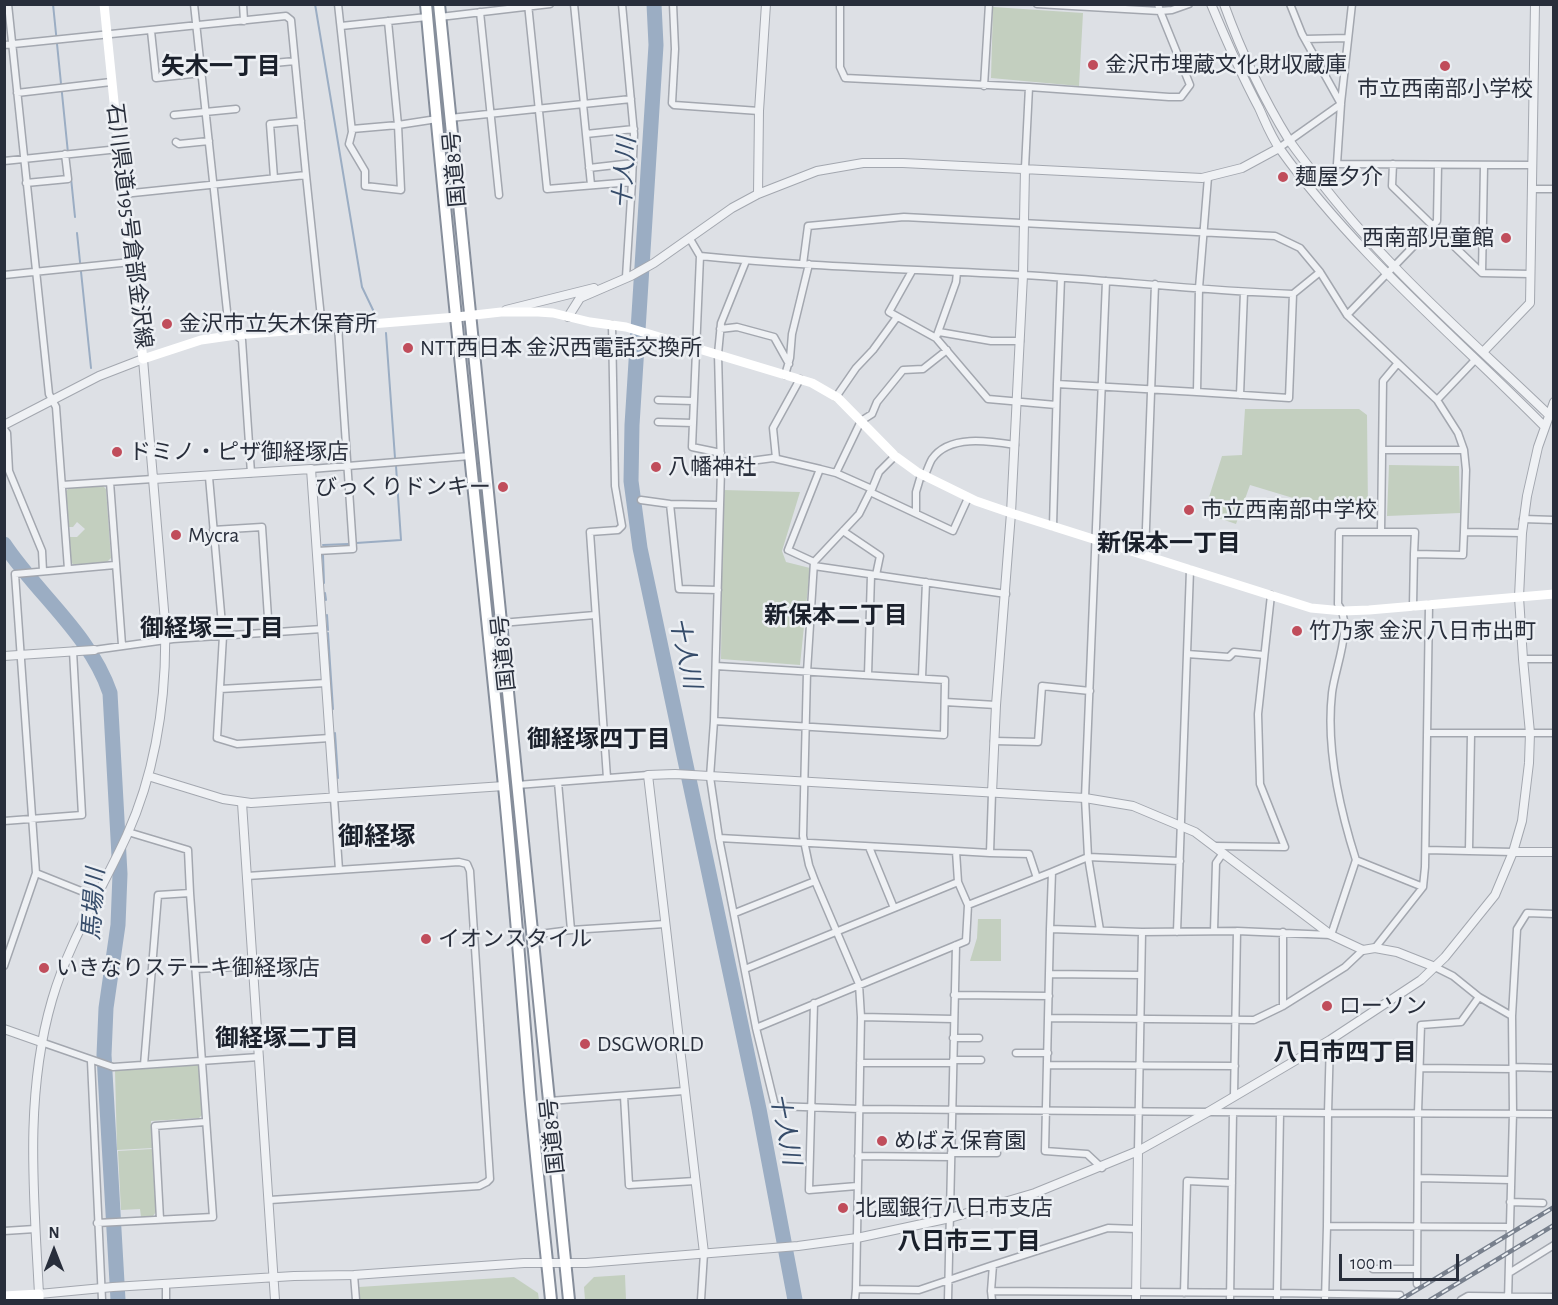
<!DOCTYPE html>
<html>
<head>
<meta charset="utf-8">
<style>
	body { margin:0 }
	#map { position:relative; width:1558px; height:1305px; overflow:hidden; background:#dde0e5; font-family:"Alegreya Sans",sans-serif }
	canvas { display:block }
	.frame { position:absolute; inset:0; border:6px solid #282e3b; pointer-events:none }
	.north { position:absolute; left:24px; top:1221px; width:60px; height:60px; -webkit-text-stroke:4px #eceff3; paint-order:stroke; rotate:0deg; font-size:16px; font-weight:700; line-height:24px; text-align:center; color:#282e3b }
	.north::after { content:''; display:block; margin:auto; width:21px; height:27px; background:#282e3b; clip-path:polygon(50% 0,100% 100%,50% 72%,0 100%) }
	.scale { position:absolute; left:1339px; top:1254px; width:120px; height:27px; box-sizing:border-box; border:3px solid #282e3b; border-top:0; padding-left:8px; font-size:18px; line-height:21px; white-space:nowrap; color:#282e3b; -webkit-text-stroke:4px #eceff3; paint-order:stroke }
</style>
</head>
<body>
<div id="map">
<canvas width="1558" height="1305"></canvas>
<div class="frame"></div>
<div class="north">N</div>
<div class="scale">100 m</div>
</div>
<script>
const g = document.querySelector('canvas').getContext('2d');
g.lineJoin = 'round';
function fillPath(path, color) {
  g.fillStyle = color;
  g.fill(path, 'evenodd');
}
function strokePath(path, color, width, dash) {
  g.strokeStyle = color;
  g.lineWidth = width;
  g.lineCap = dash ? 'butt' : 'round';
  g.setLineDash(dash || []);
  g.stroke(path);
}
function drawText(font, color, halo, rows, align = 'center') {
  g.font = font + ' "Alegreya Sans","Noto Sans JP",sans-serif';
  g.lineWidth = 5;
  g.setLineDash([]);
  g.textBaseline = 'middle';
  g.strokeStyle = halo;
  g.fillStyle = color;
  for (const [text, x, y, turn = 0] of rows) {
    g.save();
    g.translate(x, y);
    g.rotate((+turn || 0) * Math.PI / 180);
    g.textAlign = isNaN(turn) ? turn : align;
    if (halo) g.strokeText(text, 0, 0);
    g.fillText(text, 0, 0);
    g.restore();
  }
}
const green = new Path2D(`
	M993,7L1083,13L1079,86L991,78Z
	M1245,409H1359L1367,415L1368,512H1289L1293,498L1250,485L1236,524L1204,513L1222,456L1242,455Z
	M1389,465L1459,466L1460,513L1387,516Z
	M102,485L106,489L111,558L107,562L74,565L71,562L69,537H77L85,529L77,522L73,527H69L66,491L69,488Z
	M723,490L800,492L782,551L786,562L810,568L800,665L721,659Z
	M978,919H1001V961H970L977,938Z
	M199,1064L202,1115L199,1118L151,1121L152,1148L117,1150L115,1070Z
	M152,1149L156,1212L153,1216L141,1217L140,1209L121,1210L118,1151Z
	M625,1275L626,1300H585L584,1287L594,1277Z
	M514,1277L538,1293L539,1300H360L359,1287Z`);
const stream = new Path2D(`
	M53,4L69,163
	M315,4L362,287L374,312
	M71,178L75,217
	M77,233L91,368
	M386,333L395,458
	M356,543L401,540L396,466
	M323,545L348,544
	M323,555L324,583
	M325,593L326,600
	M327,615L328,630
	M328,633L333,709
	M335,733L338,778`);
const river = new Path2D(`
	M654,4L656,45L632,425L631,481L640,548L759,1109L795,1300
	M4,544C37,594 90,634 110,693L120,874L118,925L106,1008L104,1055L118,1300`);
const minor = new Path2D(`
	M8,4L49,394L56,407L68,569
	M194,4L229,330L242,340L251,473
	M243,4L244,21
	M338,4L352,132L349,144L365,171V186L401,190L398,125L437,119
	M528,4L547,189L632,182L626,277
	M574,4L584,104
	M622,4L634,134L632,182
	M673,4L675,49L672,103L674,105L759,111
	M840,4V67L845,78L1029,87
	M1158,4L1160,11L1172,10L1189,4
	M1290,4L1302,34L1341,104
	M480,12L499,195
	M440,17L550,4
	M341,26L427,17
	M151,31L156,78L201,73
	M1305,39L1348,38
	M4,45L286,16L291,20L306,175
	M263,64L295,61
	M984,86L989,4
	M17,93L111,82
	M1341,103L1352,4
	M583,104L591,185
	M174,115L236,109
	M450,118L631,99
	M352,129L398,125L388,21
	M586,134L634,129
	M176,142L179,144L209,141
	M1279,148L1341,104L1337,164L1532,165
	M4,161L119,149
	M1393,164L1392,186L1433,226L1437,221L1438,165
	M589,168L633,163
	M1025,168L1029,87L1169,97H1181L1190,85L1160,11L1037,4
	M1208,177L1199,288L1197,392L1289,398L1293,294
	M274,178L270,124L301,121
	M26,183L68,179L65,154
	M1532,189H1554
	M123,194L306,175L322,327
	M690,239L700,256C807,267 914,269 1022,275C1112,280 1203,291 1293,294L1320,272L1347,315L1437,400L1458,433L1464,450L1466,470L1464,532L1522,533
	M700,256L692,447L721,453
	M746,261L721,323L718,354L721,469L714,721L710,777L719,838L756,1028L775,1106L860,1109L1328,1113L1327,1226L1510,1227
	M803,264L808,226L904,217L1275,236L1300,248L1320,272
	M912,271L889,312L936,338L988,399L1056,405
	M1482,273L1484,166
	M4,275L131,262
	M1347,315L1433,226L1482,273L1530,274
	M720,329L737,327L774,337L789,364
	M939,332L991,341H1020
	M937,335L956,282L957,272
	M785,375L790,358L792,334L809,264
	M1057,384L1061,278
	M1240,395L1244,292
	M836,397L856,368L873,350L897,317
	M658,400L693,401
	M1437,400L1475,360
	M658,422L693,423
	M4,429L7,433L9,471L42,551L43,571
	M1383,450H1464
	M776,458L773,428L800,379
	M721,465L773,458L820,469L788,550L814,562L807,672L803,836L809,865L815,881L859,984L861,1017L856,1289L919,1290L993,1265L991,1291L1277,1293L1280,1113
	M311,469L470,456
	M820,469L836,473L872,489L879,472L895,456
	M836,473L861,421L872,414L877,402L903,370L923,369L947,350
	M209,477L223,636L217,738L237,744L330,738
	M924,477C927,471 929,464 932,459C949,434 990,441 1015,445
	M110,482L122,645
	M62,485L153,479
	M870,492L953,531L968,498
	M641,500L670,504L720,505
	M670,504L679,589L718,590
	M916,513V492L921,475
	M1523,519L1554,520
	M1053,526L1057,384L1197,392
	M213,530L262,527L269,633
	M843,531L880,556L876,575
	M1381,532L1383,381L1398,363
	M317,551L353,549L338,326
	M1145,555L1155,284
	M814,562L859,514L871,490
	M814,566L1006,594
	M1413,606L1414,554L1463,555L1464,532
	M501,623L595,615
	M94,650L173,639L322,629
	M1187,654L1229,657L1234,652L1264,655
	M1523,659H1554
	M868,675L871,575
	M922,677L926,582
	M220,689L326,683
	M945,702L996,705
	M714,721L944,735L945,680L716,666
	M1428,733H1554
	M994,741L1038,742L1042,686L1090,691
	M607,778L590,532L618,530L622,526L615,486L612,325
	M558,782L571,930
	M517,785L648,775
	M334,798L339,870
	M4,821L82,815L73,651
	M128,832L188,850L190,893L158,895L144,1065
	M719,838L956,851L958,882L968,905L1052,872L1050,929
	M1214,846L1285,847L1260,784L1258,714L1271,595
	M869,847L894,908
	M1426,850L1513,852
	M1469,850L1471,734
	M956,851L990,853L992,793
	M990,853L1029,854L1037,878
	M1356,860C1340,810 1326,746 1332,693C1335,667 1354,626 1338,604L1339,532H1415L1414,554
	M1052,872L1088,857L1180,861
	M36,873L96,897
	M247,876L459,862L467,864L470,871L490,1179L487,1182L479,1186L270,1200
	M735,913L815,881
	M1100,930L1088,857L1085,798L1106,281
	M1214,931L1216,863L1223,853
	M1177,932L1190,570
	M1283,932V1006
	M532,935L571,930L665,924
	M1375,948L1423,887L1425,867L1429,605
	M4,966L36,873L15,574L115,565
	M1435,967L1453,976L1479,997L1512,1016L1513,1113L1508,1300
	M196,969L253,966
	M745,969L958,882
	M1049,974L1141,975
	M954,995L1049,996
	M814,1003L809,1190L857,1186
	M1512,1016L1517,929L1527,913L1554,914
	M861,1017L953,1019
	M1048,1018L1050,929L1142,932L1237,931L1331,935L1356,860L1423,887
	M756,1028L966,941L968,905
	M953,1038H979
	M1330,1040L1328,1113L1554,1114
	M41,1042L113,1067L259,1057
	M1016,1053H1048
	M953,1060H981
	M91,1061L102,1300
	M860,1063H953
	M1048,1065L1235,1066
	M1513,1067L1554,1068
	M1420,1068L1513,1069
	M624,1096L629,1185L695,1181
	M1234,1096L1237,931
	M549,1101L684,1091
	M1138,1151L1142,932
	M951,1153H997
	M858,1156L951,1157
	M1102,1168L1087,1154L1045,1151L1048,1018L1254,1020L1283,1006L1345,967L1363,950
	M1418,1178L1510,1180
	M1510,1202L1543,1203
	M160,1219L155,1126L205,1122
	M97,1223L213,1217L190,893
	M4,1231L35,1229
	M993,1265L1108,1228L1137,1229
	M1373,1269H1417
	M1509,1273L1554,1245
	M354,1275L356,1300
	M166,1284V1300
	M1417,1284L1418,1112L1421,1025L1461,1022L1479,997
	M991,1291L992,1300
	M1184,1293L1187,1181L1232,1183
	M701,1300L704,1253
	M855,1300L856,1289
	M948,1300L956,945
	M1230,1300L1233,1113
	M1277,1300V1293L1400,1295
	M1325,1300L1327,1226
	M1461,1300L1468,1296L1554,1297`);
const tertiary = new Path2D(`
	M1211,4C1226,40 1241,74 1259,108C1265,121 1271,137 1280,149C1355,254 1454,335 1544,426
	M1224,4C1241,51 1263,98 1289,140C1297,152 1307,164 1316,176C1383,265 1469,338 1548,414
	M758,194L759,111L766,4
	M506,310L594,288
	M568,317L580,298L631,276L654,263L732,208L758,194L817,171L863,163H903L1202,178L1242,168L1279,148
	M1483,352L1530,303L1535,4
	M4,425L99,376L143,359L165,622C167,695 157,768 127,835C102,890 69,941 52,1000C24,1096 34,1196 39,1294L113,1287L294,1276L354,1275L524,1263H586L798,1246L857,1238L950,1218L1035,1193L1138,1151L1208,1112L1330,1040L1421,980L1445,957L1495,895L1513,852L1522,821L1529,763L1530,733L1523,659L1519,597L1522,533L1527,496L1538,447L1554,402
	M153,479L311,469L334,798
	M4,656L94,650
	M148,776L223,799L251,803L504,786
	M992,793L996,705L1011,513L1023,275L1025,168
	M242,803L275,1300
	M1513,852H1554
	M4,1029L41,1042
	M704,1253L648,775L675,774L1085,798L1133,806L1195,832L1331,935L1363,950L1375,948L1397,952L1435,967
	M1136,1300L1138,1151`);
const secondary = new Path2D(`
	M104,4L129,249L143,359L201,340L236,335L457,317L501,312H538L553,313L590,322L626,327L812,383L838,398L895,456L917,472L976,501L1011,513L1311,608L1343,611L1369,610L1554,594
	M4,1296L39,1294V1300`);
const trunk = new Path2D(`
	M426,4C449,265 478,525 504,786C514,888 522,990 530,1092C536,1162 544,1231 551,1300
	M439,4L569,1300`);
const rail = new Path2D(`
	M1400,1300L1554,1207
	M1430,1300L1554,1225`);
const markers = [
	[1093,65,6,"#c04d5b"],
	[1445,66,6,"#c04d5b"],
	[1283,177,6,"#c04d5b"],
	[1506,238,6,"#c04d5b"],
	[167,324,6,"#c04d5b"],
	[408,348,6,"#c04d5b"],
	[117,452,6,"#c04d5b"],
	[656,467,6,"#c04d5b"],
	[503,487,6,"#c04d5b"],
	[1189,510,6,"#c04d5b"],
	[176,535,6,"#c04d5b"],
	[1297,631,6,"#c04d5b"],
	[426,939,6,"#c04d5b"],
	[44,968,6,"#c04d5b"],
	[1327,1006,6,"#c04d5b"],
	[585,1044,6,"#c04d5b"],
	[882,1141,6,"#c04d5b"],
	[843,1208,6,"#c04d5b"]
];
const poiNames = [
	["金沢市埋蔵文化財収蔵庫",1105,65],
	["市立西南部小学校",1445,89,"center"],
	["麺屋夕介",1295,177],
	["西南部児童館",1494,238,"right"],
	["金沢市立矢木保育所",179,324],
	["NTT西日本 金沢西電話交換所",420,348],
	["ドミノ・ピザ御経塚店",129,452],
	["八幡神社",668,467],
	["びっくりドンキー",491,487,"right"],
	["市立西南部中学校",1201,510],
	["Mycra",188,535],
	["竹乃家 金沢 八日市出町",1309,631],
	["イオンスタイル",438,939],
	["いきなりステーキ御経塚店",56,968],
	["ローソン",1339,1006],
	["DSGWORLD",597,1044],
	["めばえ保育園",894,1141],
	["北國銀行八日市支店",855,1208]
];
const streetNames = [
	["国道8号",455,169,-95],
	["石川県道195号倉部金沢線",129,226,83],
	["国道8号",504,653,-96],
	["国道8号",553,1136,-96]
];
const neighbourhoodNames = [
	["矢木一丁目",221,67],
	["新保本一丁目",1169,544],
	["新保本二丁目",836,616],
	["御経塚三丁目",212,629],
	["御経塚四丁目",599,740],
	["御経塚二丁目",287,1039],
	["八日市四丁目",1345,1053],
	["八日市三丁目",969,1242]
];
const waterNames = [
	["十人川",625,173,-86],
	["十人川",685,653,78],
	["馬場川",94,904,-86],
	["十人川",785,1129,79]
];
const quarterNames = [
	["御経塚",377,837]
];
fillPath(green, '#c3cfbf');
strokePath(stream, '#9badc3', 2);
strokePath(river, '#9badc3', 15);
strokePath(minor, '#a3a7af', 9);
strokePath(tertiary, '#a3a7af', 10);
strokePath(trunk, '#868e9b', 14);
strokePath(minor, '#eff1f4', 6);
strokePath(tertiary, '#eff1f4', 8);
strokePath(secondary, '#fff', 9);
strokePath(trunk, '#fff', 10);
strokePath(rail, '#78808d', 4.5);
strokePath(rail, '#eceff3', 2, [7]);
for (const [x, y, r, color] of markers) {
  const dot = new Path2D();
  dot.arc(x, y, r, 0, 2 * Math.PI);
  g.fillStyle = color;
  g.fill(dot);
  strokePath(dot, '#eceff3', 2);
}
drawText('22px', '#282e3b', '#eceff3', poiNames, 'left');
drawText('22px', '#282e3b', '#eceff3', streetNames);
drawText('bold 24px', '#1a202b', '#eceff3', neighbourhoodNames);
drawText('italic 24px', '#364c6a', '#eceff3', waterNames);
drawText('bold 26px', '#1a202b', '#eceff3', quarterNames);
</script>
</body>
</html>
